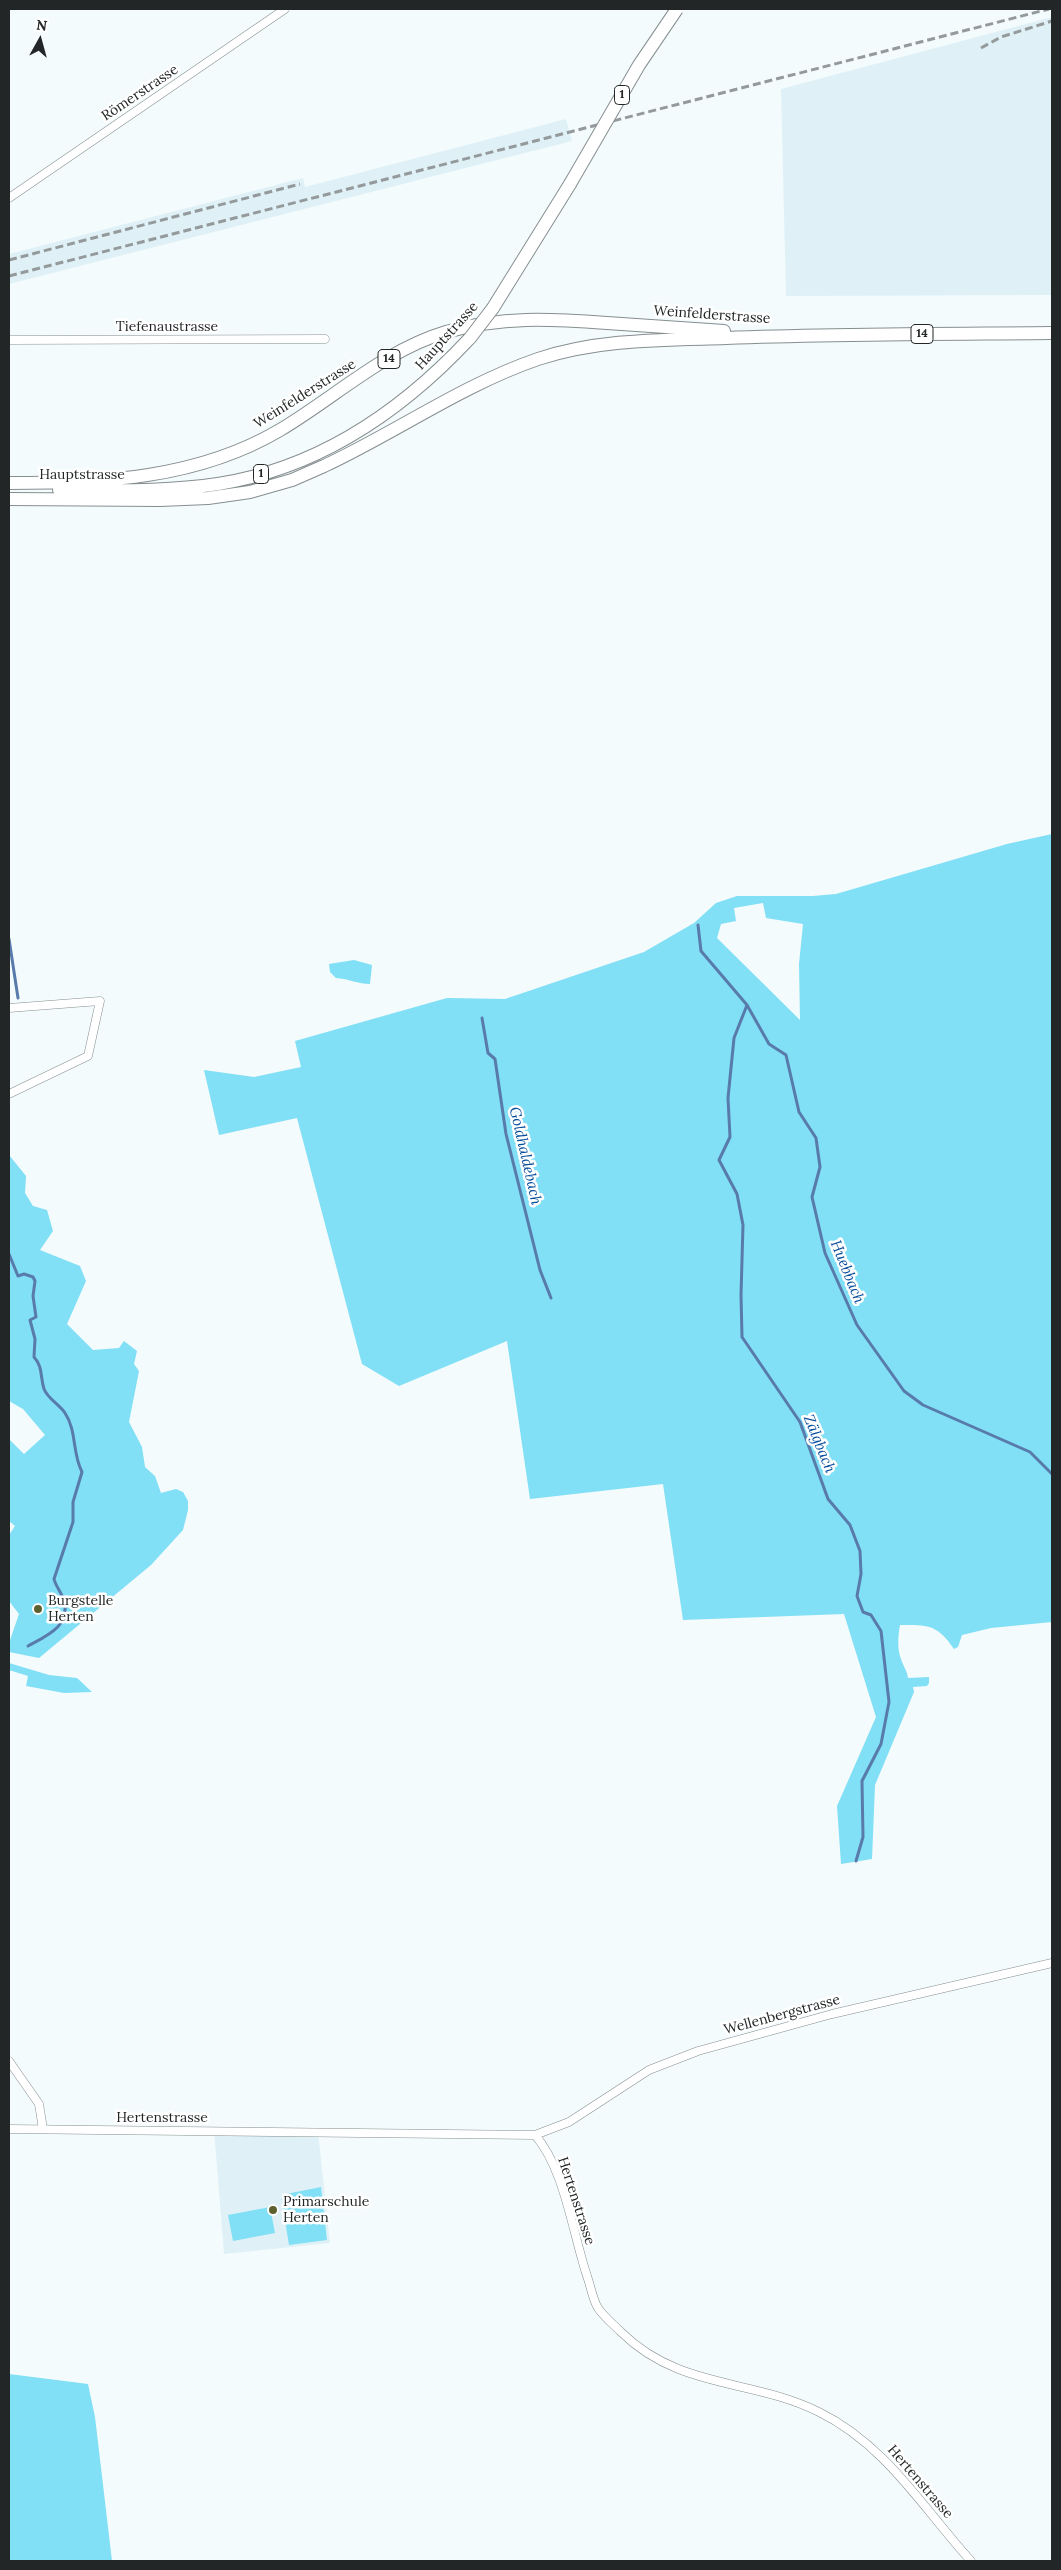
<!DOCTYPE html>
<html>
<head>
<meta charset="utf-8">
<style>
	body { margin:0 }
	#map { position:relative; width:1061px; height:2570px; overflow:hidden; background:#f3fbfd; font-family:Lora,serif }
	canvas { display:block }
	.frame { position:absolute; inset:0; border:10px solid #232627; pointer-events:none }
	.north { position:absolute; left:15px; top:15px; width:50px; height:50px; -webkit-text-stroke:4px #fff; paint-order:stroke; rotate:7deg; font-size:14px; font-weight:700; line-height:20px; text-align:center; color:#232627 }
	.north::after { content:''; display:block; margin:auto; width:18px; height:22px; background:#232627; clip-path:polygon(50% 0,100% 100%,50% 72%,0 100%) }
</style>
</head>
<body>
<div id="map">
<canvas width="1061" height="2570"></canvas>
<div class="frame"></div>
<div class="north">N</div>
</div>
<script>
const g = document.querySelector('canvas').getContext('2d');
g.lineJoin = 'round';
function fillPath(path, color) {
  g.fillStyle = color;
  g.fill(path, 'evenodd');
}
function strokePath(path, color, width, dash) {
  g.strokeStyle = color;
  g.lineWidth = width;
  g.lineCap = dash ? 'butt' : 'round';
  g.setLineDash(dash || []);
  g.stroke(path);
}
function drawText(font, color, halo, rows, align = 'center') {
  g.font = font + ' Lora,serif';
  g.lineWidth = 5;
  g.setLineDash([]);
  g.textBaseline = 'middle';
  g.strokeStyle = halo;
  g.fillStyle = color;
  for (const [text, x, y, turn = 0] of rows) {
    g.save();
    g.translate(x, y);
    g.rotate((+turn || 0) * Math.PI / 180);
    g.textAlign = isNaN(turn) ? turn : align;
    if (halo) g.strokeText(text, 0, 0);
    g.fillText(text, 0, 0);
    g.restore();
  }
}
const built = new Path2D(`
	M1052,17V295L786,296L781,89Z
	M566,119L572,141L9,284V254L303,178L305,187Z
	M214,2130L318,2132L330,2243L224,2254Z`);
const green = new Path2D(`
	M1052,834V1622L991,1628L962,1635L958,1647L954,1649C937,1624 928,1625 900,1625C898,1636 897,1649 901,1659C903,1666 907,1670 908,1678L929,1677V1683L927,1686L913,1687L914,1692L875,1785L872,1859L841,1864L837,1806L876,1717L844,1614L683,1620L663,1484L530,1499L507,1341L399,1386L362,1364L297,1118L219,1135L204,1070L254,1077L301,1067L295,1041L447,998L505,999L644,952L694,923L716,903L737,896H813L836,894L1007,844ZM763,903L766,918L803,924L799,964L800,1020L717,938L721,924L736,921L734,908Z
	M354,960L372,965L370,984C358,984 349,979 336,978L330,972L329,964Z
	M9,1155L26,1176L25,1193L33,1206L47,1210L53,1231L40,1250L80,1266L86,1281L67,1324L93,1350L119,1348L124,1341L137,1351L134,1364L139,1371L129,1422L142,1447L145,1467L155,1476L161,1493L176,1489L183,1492L188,1501V1510L183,1530L151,1565L39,1658L9,1652V1643L19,1614L9,1601V1535L15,1526L9,1521V1439L24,1454L45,1435L23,1409L9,1401Z
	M9,1663L49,1675L77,1678L92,1692L64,1693L26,1686L28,1676L9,1670Z
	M321,2187L327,2240L289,2245L281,2195Z
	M270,2207L275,2233L233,2241L228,2215Z
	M9,2374L88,2384L95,2417L112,2561H9Z`);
const stream = new Path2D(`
	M698,925L701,951L747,1005L769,1044L786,1055L799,1112L816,1138L820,1167L812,1197L825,1253L857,1325L904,1391L923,1405L1030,1452L1052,1474
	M9,939L18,998
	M747,1005L734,1038L728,1098L730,1137L719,1160L737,1194L743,1225L741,1295L742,1337L800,1422L828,1499L850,1525L860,1551L861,1574L857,1596L863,1612L871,1615L881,1631L889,1702L881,1744L862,1781L863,1837L856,1861
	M482,1018L488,1053L495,1059L506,1134L540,1270L551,1298
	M9,1254L18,1276L24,1274L33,1277L35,1281L33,1296L36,1317L30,1320L35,1339L34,1357C43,1367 40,1376 44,1389C48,1399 59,1404 65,1413C77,1431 72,1453 82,1472L73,1502V1522L54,1579C56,1587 62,1593 64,1601C71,1626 46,1636 28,1646`);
const street = new Path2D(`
	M9,198L285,9
	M9,340L325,339
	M9,1008L100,1001L88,1056L9,1094
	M9,2061L39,2104L43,2129
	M9,2129L535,2135C565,2169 573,2236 588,2279C591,2288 593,2300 598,2308C604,2317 614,2325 621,2332C680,2390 751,2378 819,2412C886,2445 922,2507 971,2561
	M535,2135L569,2122L649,2070L698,2051L832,2014L1052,1963`);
const primary = new Path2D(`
	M493,308L570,184
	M9,483C103,483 197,479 280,430C334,398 385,350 446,332C502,316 550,319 607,323C646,326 685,328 724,331
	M59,490C112,490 166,492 218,484C319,468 402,411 470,338
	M9,499L160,500L208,498L250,492L292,480L324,466C395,433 462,385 538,359C598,339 662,340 726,338C834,334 943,334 1052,333`);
const rail = new Path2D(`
	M981,48L1001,37L1052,21
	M9,260L300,184
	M9,276L1049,9`);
const primaryBridge = new Path2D(`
	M570,184L639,65L677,9
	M470,338L493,308`);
const markers = [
	[38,1609,5,"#5d612f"],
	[273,2210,5,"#5d612f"]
];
const shields = [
	[622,95,15],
	[922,334,22],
	[389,359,22],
	[261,474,15]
];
const shieldNames = [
	["1",622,95],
	["14",922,334],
	["14",389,359],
	["1",261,474]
];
const streetNames = [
	["Römerstrasse",140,93,-34],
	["Weinfelderstrasse",712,315,4],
	["Tiefenaustrasse",167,327],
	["Hauptstrasse",447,336,-48],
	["Weinfelderstrasse",305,394,-32],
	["Hauptstrasse",82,475],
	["Wellenbergstrasse",782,2015,-15],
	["Hertenstrasse",162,2118],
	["Hertenstrasse",576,2201,72],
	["Hertenstrasse",920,2482,49]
];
const poiNames = [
	["Burgstelle",48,1601],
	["Herten",48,1617],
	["Primarschule",283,2202],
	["Herten",283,2218]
];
const waterNames = [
	["Goldhaldebach",525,1156,77],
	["Huebbach",847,1272,68],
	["Zälgbach",819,1444,68]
];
fillPath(built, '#dff1f6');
fillPath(green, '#81dff6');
strokePath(stream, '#587bab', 3);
strokePath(street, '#868e90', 9);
strokePath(primary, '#868e90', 14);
strokePath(street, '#fff', 8);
strokePath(primary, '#fff', 12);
strokePath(rail, '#949a9b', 3, [8, 4]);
strokePath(primaryBridge, '#868e90', 14, []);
strokePath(primaryBridge, '#fff', 12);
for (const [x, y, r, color] of markers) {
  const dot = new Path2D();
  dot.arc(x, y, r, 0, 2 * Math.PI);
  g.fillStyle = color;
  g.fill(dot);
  strokePath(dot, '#fff', 2);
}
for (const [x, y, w] of shields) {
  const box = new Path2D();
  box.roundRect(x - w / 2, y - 9.5, w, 19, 4);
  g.fillStyle = '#fff';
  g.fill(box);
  strokePath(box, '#232627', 1);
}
drawText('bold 12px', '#232627', null, shieldNames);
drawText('14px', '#232627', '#fff', streetNames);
drawText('14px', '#232627', '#fff', poiNames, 'left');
drawText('italic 15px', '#064d9c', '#fff', waterNames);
</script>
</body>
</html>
